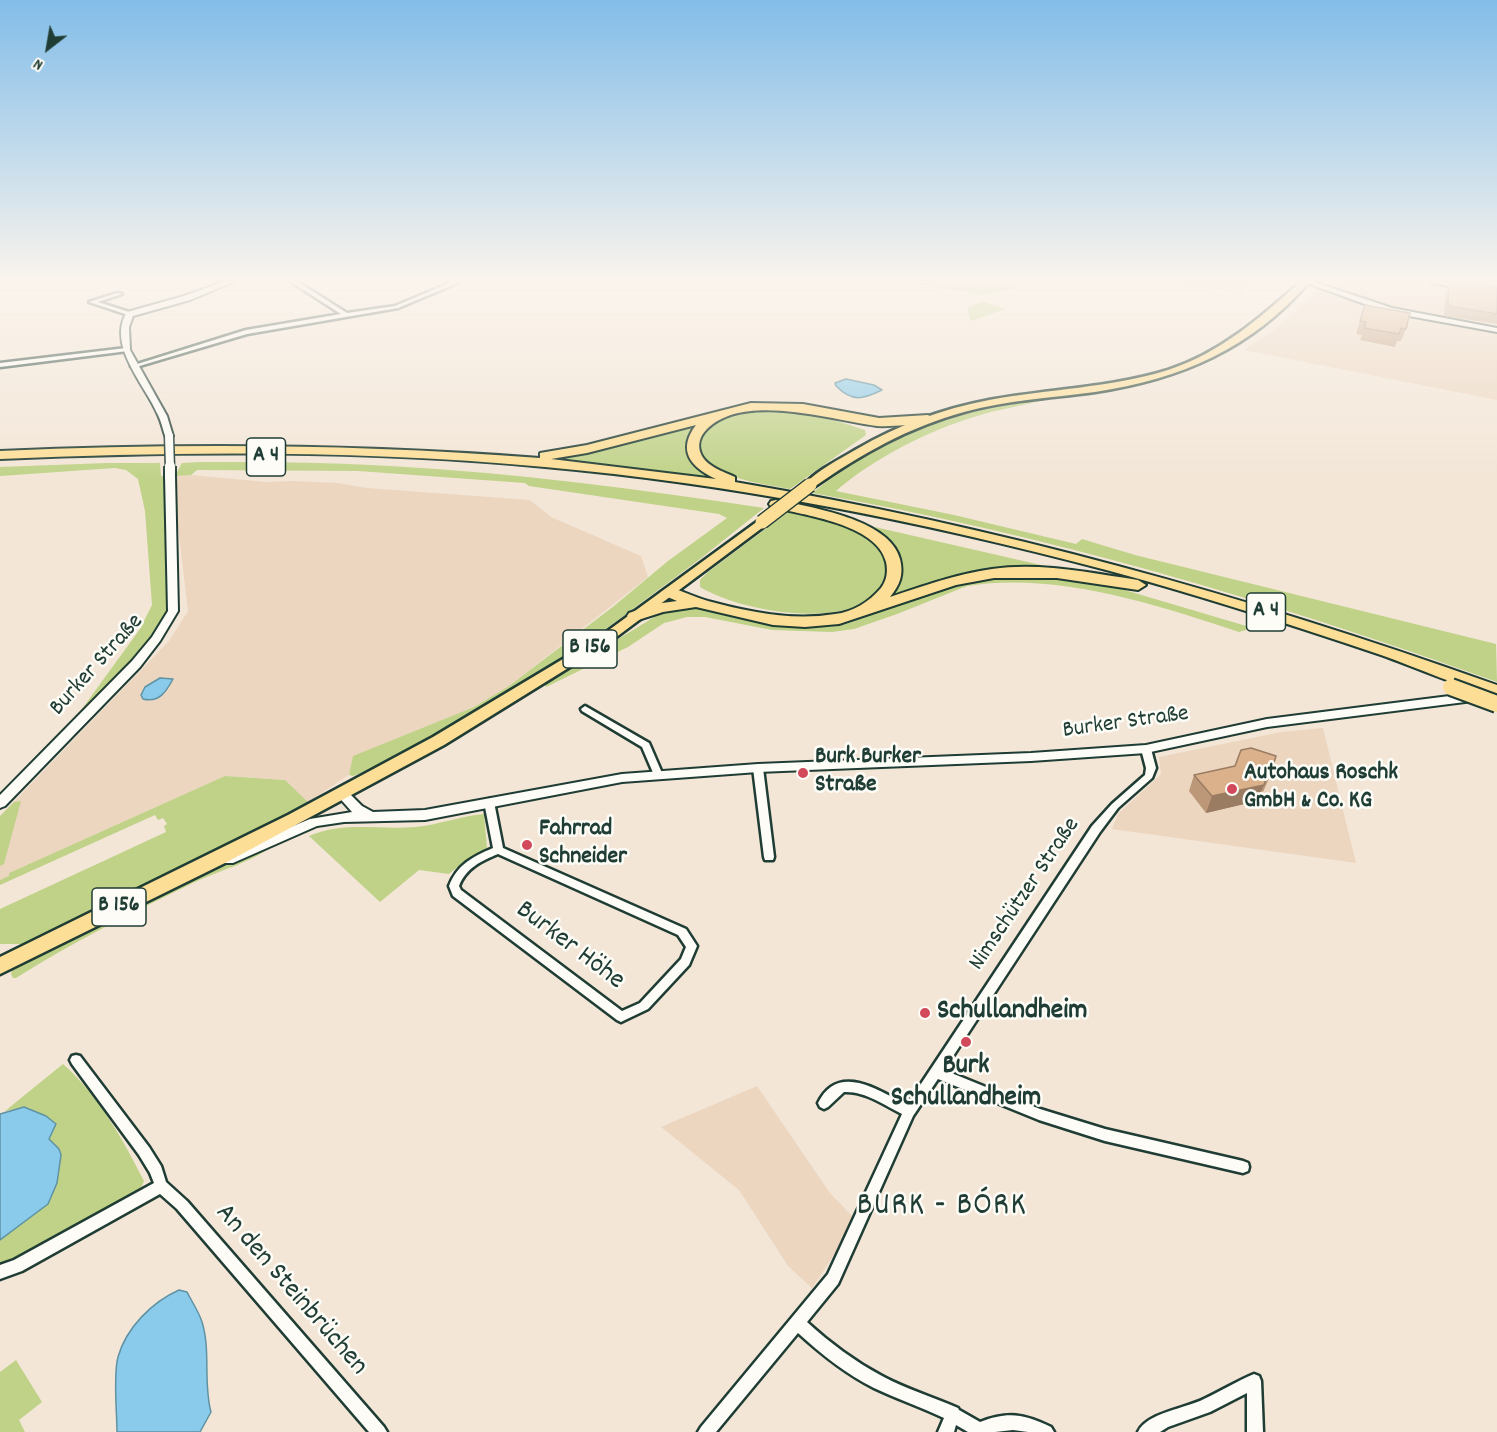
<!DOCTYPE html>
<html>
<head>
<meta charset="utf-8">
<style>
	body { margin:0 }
	#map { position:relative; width:1497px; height:1432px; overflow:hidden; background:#f3e6d7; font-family:Dekko,sans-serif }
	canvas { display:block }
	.north { position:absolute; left:18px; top:18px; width:60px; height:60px; -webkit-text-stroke:4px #fdfcf7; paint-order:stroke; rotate:211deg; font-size:16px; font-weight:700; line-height:24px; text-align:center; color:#1f3d34 }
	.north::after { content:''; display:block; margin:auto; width:21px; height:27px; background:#1f3d34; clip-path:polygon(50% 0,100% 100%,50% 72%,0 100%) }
</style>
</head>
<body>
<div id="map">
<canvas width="1497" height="1432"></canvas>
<div class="north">N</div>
</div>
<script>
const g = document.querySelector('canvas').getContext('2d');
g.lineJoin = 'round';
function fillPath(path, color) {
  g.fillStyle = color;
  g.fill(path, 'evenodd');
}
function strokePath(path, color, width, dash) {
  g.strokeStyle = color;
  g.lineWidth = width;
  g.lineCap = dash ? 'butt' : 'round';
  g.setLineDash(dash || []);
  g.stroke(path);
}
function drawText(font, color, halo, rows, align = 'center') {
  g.font = font + ' Dekko,sans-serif';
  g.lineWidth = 5;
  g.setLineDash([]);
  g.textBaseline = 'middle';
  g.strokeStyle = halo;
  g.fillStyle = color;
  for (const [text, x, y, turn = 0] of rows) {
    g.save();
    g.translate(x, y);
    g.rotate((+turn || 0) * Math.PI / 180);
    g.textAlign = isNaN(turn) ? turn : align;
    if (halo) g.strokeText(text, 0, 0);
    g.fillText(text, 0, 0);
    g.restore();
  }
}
const built = new Path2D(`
	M1173,282H1252L1241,294Z
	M1326,282H1497V400L1244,350L1282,324Z
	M191,475L267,482L292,481L337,483L367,488L530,500L551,517L641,556L648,577L509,686L474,707L354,756L349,775L308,802L285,780L225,776L9,873L10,876L0,880V816L169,641L188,611L178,526L175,476Z
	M1323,728L1356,863L1112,829L1118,814L1161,774L1159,757L1281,732Z
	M757,1086L830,1193L853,1217L837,1251L812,1288L788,1266L739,1190L661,1127Z`);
const green = new Path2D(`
	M910,282H1019L1015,288L983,295Z
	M982,301L1006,309L971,321L967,308Z
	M1046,399C1023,406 998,409 974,417C929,430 871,460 836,491L954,515L1076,544L1082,539L1135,555L1496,644L1497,682C1273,601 1046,534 812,493C880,440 959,405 1046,399Z
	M775,409L815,414L865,430L866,435L790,489C758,483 718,480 699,450L703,433C723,414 747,411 775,409Z
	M707,417L693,430L685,447C689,463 701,469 713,477L549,458L547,460L517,457L558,456Z
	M199,462C263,462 326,462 390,466C515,473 639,489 764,508L700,559L587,643L475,712L376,767L353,776L349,775L353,756L474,707L509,686L614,606L668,561L727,518L719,514L529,486L525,483L358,471L197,470L191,475L175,476L182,463Z
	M106,463H160L161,476L169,477L172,611L162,631L55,746L140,629L152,605L145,511L138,479L126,470L115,468L0,476V467Z
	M788,512L846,525L880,543L892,568C889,575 886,587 880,593C841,629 742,612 700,587V580L708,572Z
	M866,525L1054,568H1021L887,602L900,576L865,527Z
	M1038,574L1101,583L1253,628L1239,632C1153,604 1058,572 967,586L897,614L854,629L832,632L772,630L705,617H687L664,623L628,647L546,687L545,684L664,611L689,606L704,607L753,620L790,627H829L846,624L943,589L978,579Z
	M225,776L285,780L308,802L195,861L25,944H0V909L166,832L164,826L167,824L163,818L158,820L155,815L0,885V880L9,876V873Z
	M21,801L4,864L0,866V816L14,802Z
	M484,814L487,848L466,860L449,874L419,870L380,902L309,836C344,821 378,830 415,827C438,825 461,816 484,814Z
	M279,841C255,862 222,869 193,883C133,912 73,942 16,978H13L11,974L13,967L208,872Z
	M63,1064C99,1096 122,1138 144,1181L142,1186L129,1197L16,1261L0,1266V1240L20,1225L59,1149L49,1140L56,1124C38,1110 27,1106 5,1111Z
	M16,1360L42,1402L19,1420L25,1432H0V1372Z`);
const water = new Path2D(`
	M846,379L874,385L882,390C863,399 853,403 836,386L835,383Z
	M160,678L173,679C166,692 159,703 143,699L141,695L145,687Z
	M24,1107L46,1116L56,1124L49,1139L59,1149L61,1155L57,1183L48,1204L0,1240V1114Z
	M179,1290L187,1292C192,1302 199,1312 202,1322C211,1351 203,1383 211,1412L200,1432H117C117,1413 113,1374 118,1357C126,1328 152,1302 179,1290Z`);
const minor = new Path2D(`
	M291,282H298L347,313L395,306L452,282H460L398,308L247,334L136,367L131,366L246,330L341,314Z
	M1431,282H1445L1462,286L1459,288Z
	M117,293L122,294L98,302L132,313V315H128L89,302Z
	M126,348L129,350L128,351L0,367V363Z
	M585,706L649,743L662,773L660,775H654L642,747L582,711L581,709Z
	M1146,746L1151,749L1156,768L1152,778L1118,808L1100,832L944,1070L1040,1109L1105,1129L1243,1161L1248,1163L1249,1167L1248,1171L1243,1173L1105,1141L1039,1120L938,1079L913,1116L838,1284L807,1322C830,1343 854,1361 882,1376C906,1389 933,1397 958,1408L959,1410L980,1422C1008,1411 1024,1414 1051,1427L1054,1432H1028L1013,1430L995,1432H968L956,1425L954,1432H938L944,1418C921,1407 897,1399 874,1388C846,1374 821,1354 798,1333L716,1432H698L701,1427L828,1274L902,1114C884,1105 865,1091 844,1092L828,1107L824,1109L820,1107L818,1103C838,1062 878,1090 907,1105L1092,826L1112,804L1145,775L1146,768L1141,749Z
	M758,765L763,768L774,857L773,860H765L764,857L753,768Z
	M489,799L492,800L494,802L503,848L686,929L697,946L689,965L648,1009L625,1020L621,1022L617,1020L453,896L449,886C457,865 472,857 493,848L484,802L486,800ZM498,854L678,935L686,947L681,959L640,1003L622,1011L461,890L459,886C466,868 481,861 498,854Z
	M76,1055L80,1056L149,1147L161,1166L166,1182L187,1201L384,1427L387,1432H369L177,1209L160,1194L22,1271L0,1279V1265L14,1260L154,1183L150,1173L139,1155L72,1064L70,1060L72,1056Z
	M1254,1374L1259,1376L1261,1381L1263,1432H1247V1393L1210,1412L1168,1427L1160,1432H1138C1146,1413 1187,1408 1204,1399C1221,1391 1237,1381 1254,1374Z`);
const tertiary = new Path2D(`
	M223,282H233L190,300L133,316L129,327L130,350L167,416L173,436L166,438C163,431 162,423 158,415C146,386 106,345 127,312L184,296Z
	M1304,282H1314L1392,308L1497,328V332L1387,312Z
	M170,473L175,476L178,611L160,641L140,667L5,806L0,808V795L132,661L152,637L168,611L165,476Z
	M1497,690V698L1267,727L1146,753L1031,761L758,772L622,782L425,820L344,822L317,826L233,863H223L221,859L223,855L310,819L352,812L336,794L337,791H347L362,806L373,812L425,810L622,774L758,764L1031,753L1146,745L1267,719Z`);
const primary = new Path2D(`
	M1300,282H1309C1251,349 1181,379 1095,392C1051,398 1007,400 964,412C909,427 861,454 814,487L810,489L804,485C817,470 840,459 857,449C898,425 942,409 989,400C1048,389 1110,388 1168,370C1220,353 1260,318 1300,282Z
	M762,518L766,519V525L607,644L444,745L227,862L0,974V957L288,815L433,737L598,638Z`);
const motorway = new Path2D(`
	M751,403L803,404L879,418L928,415L934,419L928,423C912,424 893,427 877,426C831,420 744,392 707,429C700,436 697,445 701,454C706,466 724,472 735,477V482C1000,527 1245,595 1497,685V697C1458,686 1420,669 1381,655C1292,625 1202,596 1110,571C925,522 736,484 545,467C363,450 182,451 0,459V451C181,443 359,444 540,458V453L587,445ZM696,425C677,450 690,467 716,479L551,459L587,453Z
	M776,500C810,507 890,519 900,559C904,574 900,585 890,597C923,586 956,574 992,569C1040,562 1091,573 1138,580L1146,585L1138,590L1057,578H994L956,585L839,624L805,627L773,625L696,607L663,612L635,621L629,619L627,616L629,613L655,604L677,601L663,595L661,592L669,587C682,591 695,597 708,601C749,612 792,621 835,614C853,612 869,602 881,588C887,580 888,571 886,562C877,524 803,515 771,507L769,504L771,501Z`);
const tertiaryBridgeFar1 = new Path2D(`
	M169,436L170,468`);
const tertiaryBridge = new Path2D(`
	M170,466V476`);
const primaryBridge = new Path2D(`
	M762,522L810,485`);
const motorwayBridge = new Path2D(`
	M1451,687L1497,704`);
const wall = new Path2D(`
	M1449,282H1460L1497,288V324L1444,316L1446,290Z
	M1365,305L1406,329L1401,341H1397L1395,347L1360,340L1362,335L1356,334Z
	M1235,766L1270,776L1263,792L1261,791L1257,801L1206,813L1189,791L1194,775Z`);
const shadedWall = new Path2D(`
	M1264,785L1257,801L1206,813L1212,796Z`);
const building = new Path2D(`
	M1449,282H1460L1497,288V314L1448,306Z
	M1365,305L1410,313L1406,329L1401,328L1399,334L1364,328L1366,322L1360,321Z
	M1251,748L1276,756L1270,776L1267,775L1264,785L1212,796L1194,775L1235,766L1241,750Z`);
const markers = [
	[803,773,6,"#d1495b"],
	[1232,789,6,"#d1495b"],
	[527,845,6,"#d1495b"],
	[925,1013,6,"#d1495b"],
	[966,1042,6,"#d1495b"]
];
const shields = [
	[266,457,39],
	[1266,612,39],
	[590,649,54],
	[119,907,54]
];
const shieldNames = [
	["A 4",266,457],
	["A 4",1266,612],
	["B 156",590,649],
	["B 156",119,907]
];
const streetNames = [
	["Burker Straße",98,666,-48],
	["Burker Straße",1126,724,-8],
	["Nimschützer Straße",1026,895,-56]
];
const poiNames = [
	["Burk Burker",815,759],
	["Straße",815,787],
	["Autohaus Roschk",1244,775],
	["GmbH & Co. KG",1244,803],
	["Fahrrad",539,831],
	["Schneider",539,859]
];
const nearStreetnames = [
	["Burker Höhe",569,947,37],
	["An den Steinbrüchen",290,1291,49]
];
const nearPoinames = [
	["Schullandheim",937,1013],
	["Burk",966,1068,"center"],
	["Schullandheim",966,1100,"center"]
];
const nearQuarternames = [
	["BURK - BÓRK",942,1208]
];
fillPath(built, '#ecd6c0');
fillPath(green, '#bfd287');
fillPath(water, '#8acbeb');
strokePath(water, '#5f92a2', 1.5);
strokePath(minor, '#1f3d34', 5);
strokePath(tertiary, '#1f3d34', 4);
strokePath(primary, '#1f3d34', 5);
strokePath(motorway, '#1f3d34', 4);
fillPath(minor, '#fdfcf7');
fillPath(tertiary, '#fdfcf7');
fillPath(primary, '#fdde96');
fillPath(motorway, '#fdde96');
strokePath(tertiaryBridgeFar1, '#1f3d34', 11, []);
strokePath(tertiaryBridge, '#1f3d34', 14, []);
strokePath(primaryBridge, '#1f3d34', 16, []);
strokePath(motorwayBridge, '#1f3d34', 20, []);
strokePath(tertiaryBridgeFar1, '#fdfcf7', 8);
strokePath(tertiaryBridge, '#fdfcf7', 10);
strokePath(primaryBridge, '#fdde96', 13);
strokePath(motorwayBridge, '#fdde96', 16);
fillPath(wall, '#bc9878');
fillPath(shadedWall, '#997c62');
fillPath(building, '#dbb18c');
strokePath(building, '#997c62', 1.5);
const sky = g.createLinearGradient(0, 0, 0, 483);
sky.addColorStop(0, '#82bde9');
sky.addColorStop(0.58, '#faf4ed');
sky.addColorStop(1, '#faf4ed00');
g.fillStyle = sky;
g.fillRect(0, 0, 1497, 483);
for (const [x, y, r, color] of markers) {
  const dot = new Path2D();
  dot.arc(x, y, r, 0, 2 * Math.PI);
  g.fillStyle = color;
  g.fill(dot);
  strokePath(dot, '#fdfcf7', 2);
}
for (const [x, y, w] of shields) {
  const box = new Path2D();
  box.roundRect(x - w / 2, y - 19, w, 38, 4.5);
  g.fillStyle = '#fdfcf7';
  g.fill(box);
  strokePath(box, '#1f3d34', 1.5);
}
drawText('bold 22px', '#1f3d34', null, shieldNames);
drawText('24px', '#1f3d34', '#fdfcf7', streetNames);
drawText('bold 24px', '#1f3d34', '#fdfcf7', poiNames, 'left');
drawText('28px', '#1f3d34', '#fdfcf7', nearStreetnames);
drawText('bold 28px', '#1f3d34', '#fdfcf7', nearPoinames, 'left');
g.letterSpacing = '1.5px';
drawText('33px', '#1f3d34', '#fdfcf7', nearQuarternames);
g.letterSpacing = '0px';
</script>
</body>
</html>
